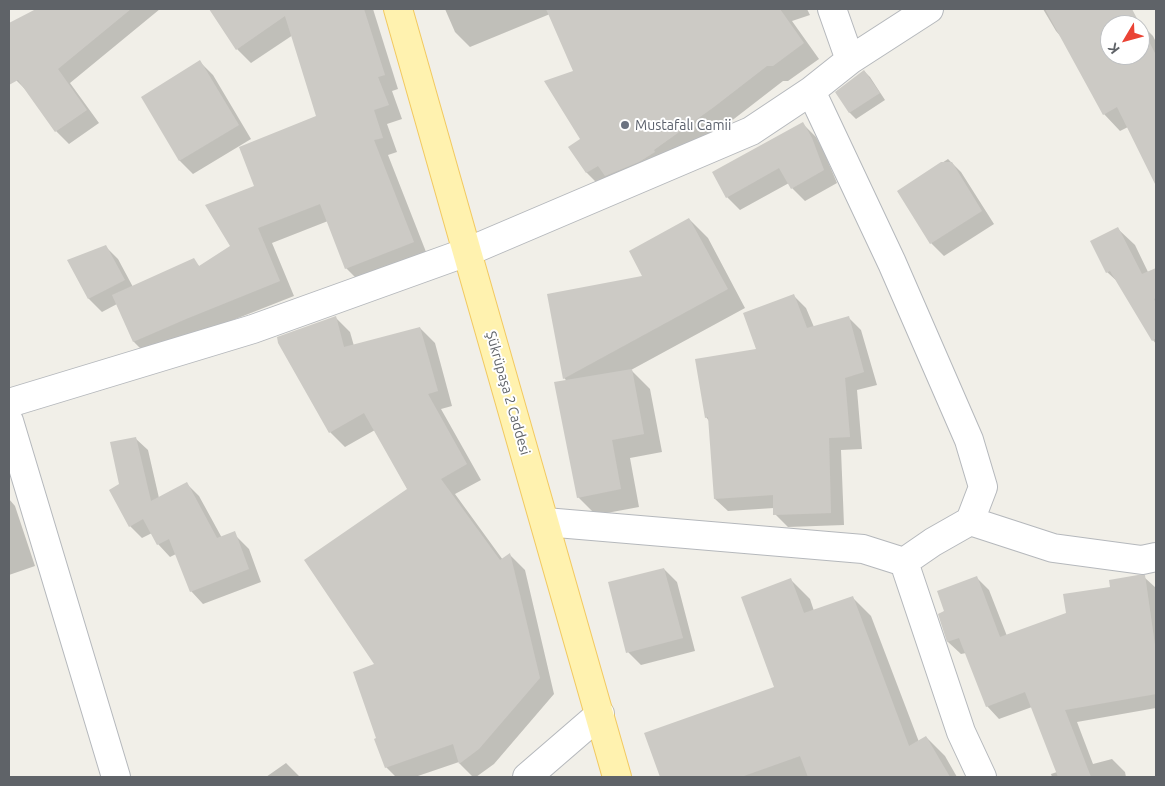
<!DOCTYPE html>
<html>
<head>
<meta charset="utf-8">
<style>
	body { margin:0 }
	#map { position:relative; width:1165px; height:786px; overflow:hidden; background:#f1efe8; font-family:Ubuntu,sans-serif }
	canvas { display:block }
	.frame { position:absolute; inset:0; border:10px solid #5f6368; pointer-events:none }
	.north { position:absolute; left:1100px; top:15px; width:50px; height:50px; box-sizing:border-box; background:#fff; border:1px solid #bfc1c3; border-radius:50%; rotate:233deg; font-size:14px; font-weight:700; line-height:20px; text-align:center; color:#5f6368 }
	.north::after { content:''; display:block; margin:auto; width:18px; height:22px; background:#ea4335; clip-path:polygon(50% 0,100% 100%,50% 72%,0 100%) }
</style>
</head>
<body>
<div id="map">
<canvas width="1165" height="786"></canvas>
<div class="frame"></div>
<div class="north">K</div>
</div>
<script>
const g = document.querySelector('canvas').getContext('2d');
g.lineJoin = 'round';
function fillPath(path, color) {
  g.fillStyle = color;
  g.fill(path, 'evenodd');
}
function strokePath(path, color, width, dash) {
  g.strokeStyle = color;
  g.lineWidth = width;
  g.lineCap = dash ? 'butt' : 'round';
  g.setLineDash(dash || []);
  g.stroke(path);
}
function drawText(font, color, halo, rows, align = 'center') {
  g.font = font + ' Ubuntu,sans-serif';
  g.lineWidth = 4;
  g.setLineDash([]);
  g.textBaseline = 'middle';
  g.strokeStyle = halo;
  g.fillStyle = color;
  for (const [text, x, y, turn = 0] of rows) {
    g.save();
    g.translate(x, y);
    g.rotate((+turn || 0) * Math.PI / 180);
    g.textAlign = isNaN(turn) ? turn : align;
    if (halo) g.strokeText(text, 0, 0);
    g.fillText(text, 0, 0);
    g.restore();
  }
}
const shadow = new Path2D(`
	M38,9H160L70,83L99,123L69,144L56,131L30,94L16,80L9,66V25Z
	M210,9H373L398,89L392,91L402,119L387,124L397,152L388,155L428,257L361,283L346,268L328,221L272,243L294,296L200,333L148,356L134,342L117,304L102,312L89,299L69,261L105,246L118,259L133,287L193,260L200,267L231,246L256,186L318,117L293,35L251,63L237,49Z
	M445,9H622L627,20L660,9H807L810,15L792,21L819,59L788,81H783L730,122L668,166L602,188L587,173L570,147L582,139L575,72L550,14L470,47L455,32Z
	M1043,9H1129L1135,19H1136L1153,36L1156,42V183L1128,127L1120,131L1104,114L1062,38L1056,31ZM1110,25H1140V55H1110Z
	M200,62L213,75L251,139L193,174L180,161L142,97Z
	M864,71L870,77L885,100L856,119L850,113L836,92Z
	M803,124L816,137L824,152L837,183L805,201L792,188L789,183L740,210L727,197Z
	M948,159L961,172L994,224L944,256L931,243L899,191Z
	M689,219L708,238L745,308L631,370L650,389L662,452L630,458L639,507L596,515L578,497L567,381L564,378Z
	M1118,229L1135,245L1148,272L1156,269V344L1153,340L1119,283L1107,272Z
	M793,295L806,308L814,327L849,318L861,330L877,385L857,390L862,449L841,450L844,525L788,527L775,514L774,508L728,511L715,499L709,421L706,417L758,350Z
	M335,317L350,332L354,346L420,328L435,343L452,406L441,409L481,480L455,494L503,560L510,555L525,570L554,694L494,764L476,777H473L460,764L459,762L415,777H396L386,767L378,739L408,490L375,430L345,447L330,432L279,343Z
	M135,438L148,450L159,498L187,484L199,496L222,538L236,536L249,549L261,582L203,604L191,591L176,554L170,557L158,544L152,533L142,538L130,526L121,485Z
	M9,499L15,506L35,566L9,575Z
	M664,569L677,582L695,651L641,665L628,652Z
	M1144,577L1156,588V708L1077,722L1093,764L1112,759L1125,772L1126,777H1052L1051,774L1057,772L1032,707L999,719L987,706L966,653L961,654L948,642L939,614L945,612L977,578L989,590L1007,636L1067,614L1112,588Z
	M791,580L810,599L814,611L852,597L871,616L919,742L926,737L945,756L957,777H661L646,734L776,688Z
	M286,763L300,777H266Z`);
const building = new Path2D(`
	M36,9H131L58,69L87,110L55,132L18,80L9,85V23Z
	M209,9H364L385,75L378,77L389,105L374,110L383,138L374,140L414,242L345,269L320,204L258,228L280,281L186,319L133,342L112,295L194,258L199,266L230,246L205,205L254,186L239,147L316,116L285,16L236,50Z
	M546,9H780L804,43L773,66H767L714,107L654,150L655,152L639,162L605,176L598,166L586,173L568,147L580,139L544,81L573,71Z
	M1045,9H1132L1156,55V186L1117,107L1103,115ZM1110,25H1140V55H1110Z
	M200,60L239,125L179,161L141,97Z
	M864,70L880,93L849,113L835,92Z
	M803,122L812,138L824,170L791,189L779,168L726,198L712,172Z
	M941,162H952L982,211L930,244L897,191Z
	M689,218L728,289L563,379L547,294L642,276L629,251Z
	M1118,227L1142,274L1156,268V298L1154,299L1156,303V338L1152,341L1110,271L1106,273L1090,241Z
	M106,245L125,280L88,299L67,260Z
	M794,294L807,328L849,316L864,372L845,378L850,437L829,438L831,513L773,515V495L714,499L708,417L705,418L695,359L756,349L743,313Z
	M336,316L344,347L420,327L438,391L428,394L467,464L441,479L500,560L510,553L540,678L479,749L459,764L453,744L385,768L374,739L376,738L353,672L374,664L304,560L407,489L364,413L329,433L278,343L277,337Z
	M632,369L644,434L612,440L621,489L577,498L554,382Z
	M136,437L151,501L187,482L217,538L235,531L249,569L190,592L169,539L157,545L143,519L129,527L109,490L119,484L110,442Z
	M664,568L683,638L626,653L608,582Z
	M1138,575H1145L1156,652V694L1065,710L1091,777H1058L1025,692L986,707L959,638L947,642L938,614L944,611L937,591L977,576L1000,637L1066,613L1063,594L1110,587L1109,580Z
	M791,578L804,613L853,596L909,746L926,736L950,777H808L800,756L741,777H660L644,733L774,687L741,597Z`);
const minor = new Path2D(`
	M832,9L850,60
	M811,91L892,263L969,440L983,487L970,521L933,542L904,562
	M9,403L253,329L467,252L751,131L811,91L850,60L929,9
	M9,421L116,777
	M970,521L1053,548L1142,560L1156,557
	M545,522L863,549L904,562L961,732L982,777
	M527,777L600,714`);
const major = new Path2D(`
	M398,9L467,252L617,777`);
const markers = [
	[625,125,5,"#6b7280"]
];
const worshipNames = [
	["Mustafalı Camii",635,125]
];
const streetNames = [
	["Şükrüpaşa 2 Caddesi",508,393,74]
];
fillPath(shadow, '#0003');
fillPath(building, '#cccac5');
strokePath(minor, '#b5b8bc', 30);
strokePath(major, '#f2c960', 30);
strokePath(minor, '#fff', 28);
strokePath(major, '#fff2af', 28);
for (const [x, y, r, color] of markers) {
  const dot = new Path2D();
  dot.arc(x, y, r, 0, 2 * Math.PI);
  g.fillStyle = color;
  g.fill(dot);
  strokePath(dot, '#fff', 2);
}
drawText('14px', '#5b616d', '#fff', worshipNames, 'left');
drawText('14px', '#5f6368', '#fff', streetNames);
</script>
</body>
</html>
